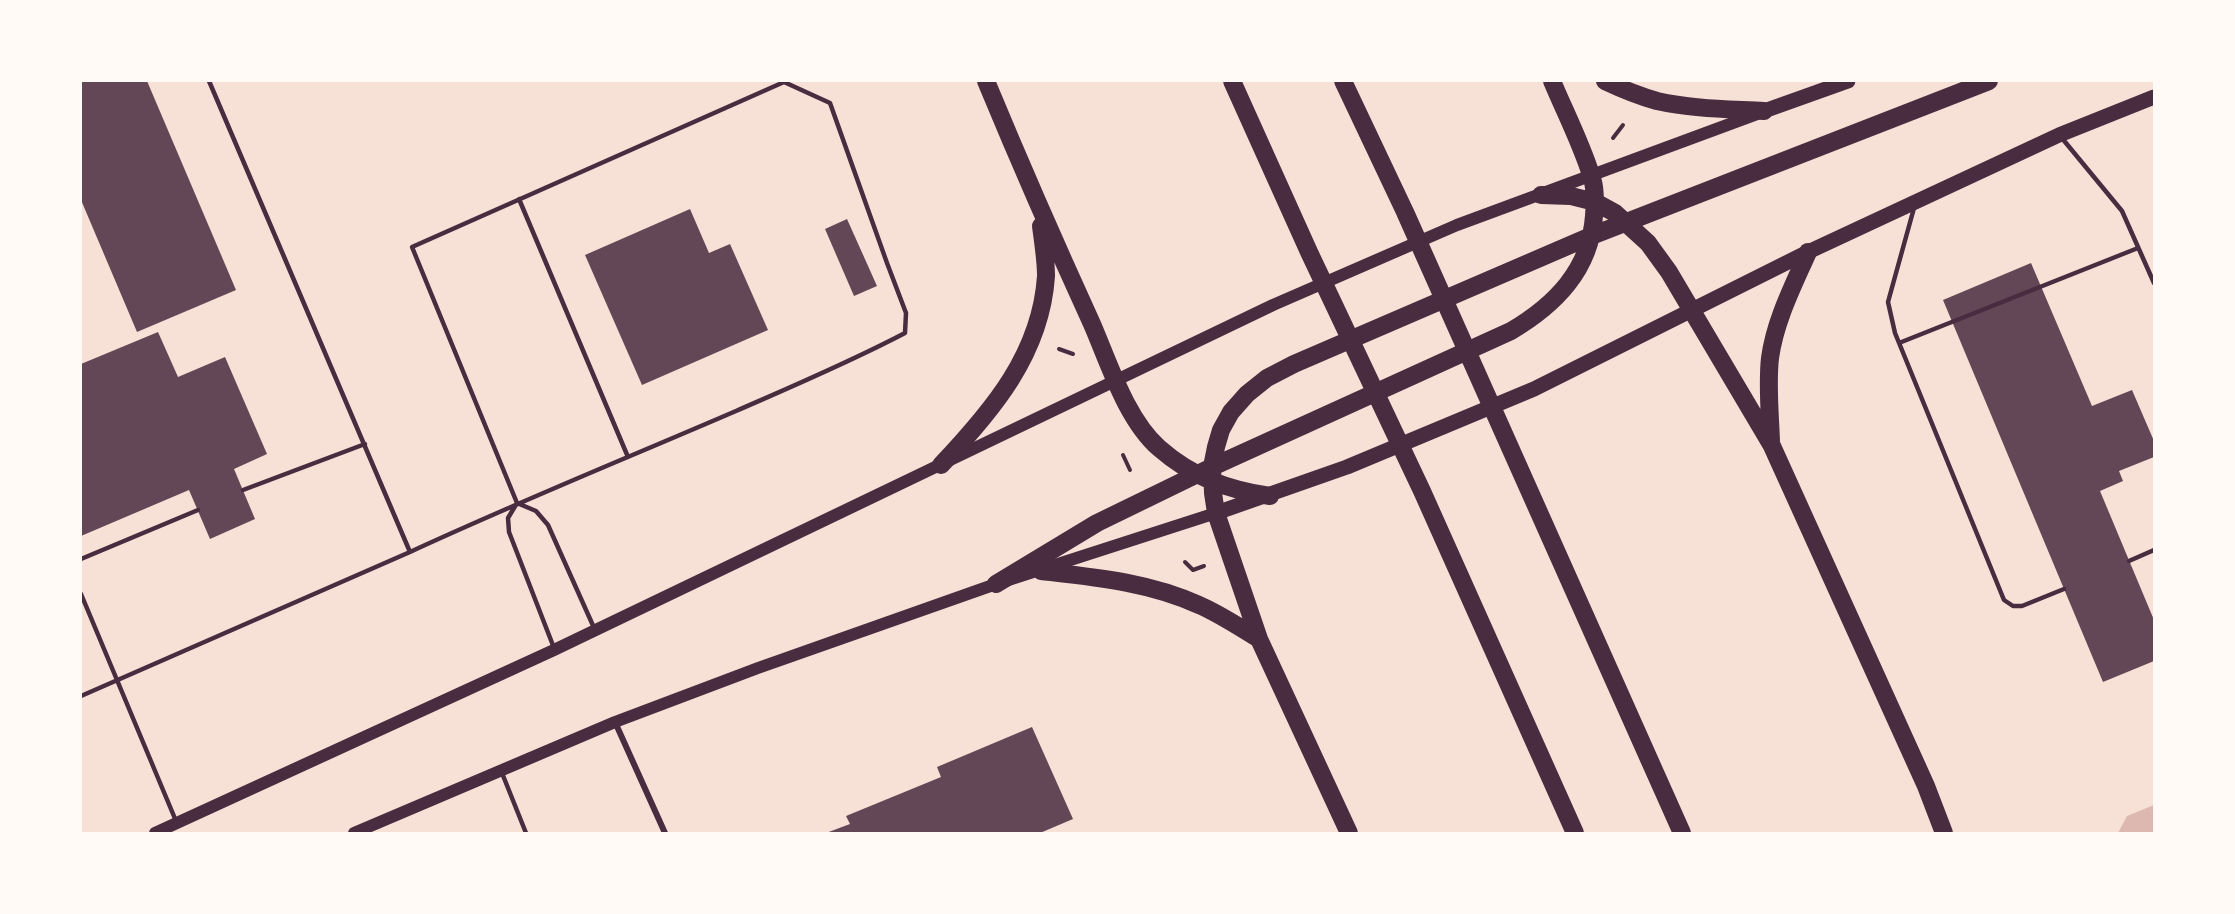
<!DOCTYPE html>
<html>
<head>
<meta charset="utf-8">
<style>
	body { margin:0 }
	#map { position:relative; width:2235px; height:914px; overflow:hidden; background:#f7e1d7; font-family:"Nunito Sans",sans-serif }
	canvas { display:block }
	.frame { position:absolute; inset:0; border:82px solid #fffaf5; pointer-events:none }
</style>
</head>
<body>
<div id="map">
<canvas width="2235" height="914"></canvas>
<div class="frame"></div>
</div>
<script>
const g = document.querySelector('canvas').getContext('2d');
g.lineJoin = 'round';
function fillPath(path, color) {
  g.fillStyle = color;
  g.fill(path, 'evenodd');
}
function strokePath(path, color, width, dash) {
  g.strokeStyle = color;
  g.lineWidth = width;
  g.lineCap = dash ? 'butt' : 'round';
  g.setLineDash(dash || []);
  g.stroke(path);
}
const water = new Path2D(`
	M2154,805V833H2118L2127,816Z`);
const building = new Path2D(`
	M81,81H147L236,290L137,332L81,200Z
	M690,209L709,253L730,244L768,330L642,385L585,255Z
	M847,219L877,286L854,296L825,229Z
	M2031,263L2092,406L2132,390L2154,441V457L2119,471L2123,481L2100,491L2154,620V661L2103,682L1943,300Z
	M158,332L178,377L225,357L267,454L234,469L255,519L210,539L189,490L81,536V364Z
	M1032,727L1073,819L1040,833H826L850,824L846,816L941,777L937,767Z`);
const path = new Path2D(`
	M1613,138L1623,125
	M1059,349L1073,354
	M1123,455L1130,470
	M1185,562L1193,570L1204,566`);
const service = new Path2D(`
	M2061,137L2122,211L2154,283
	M519,199L628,457
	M1914,208L1888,302L1895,333L2004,600L2013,606H2022L2064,589
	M1899,343L2138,248
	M243,490L365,444
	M517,503L508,518L509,532L554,648
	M410,552C518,502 627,458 736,411C793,386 850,362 905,333L906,313L887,263L830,103L784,82L412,247L517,503L536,511L548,525L595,630
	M81,559L198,510
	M2129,561L2154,550
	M81,594L176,821
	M81,696L410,552L209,81
	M502,773L526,833`);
const minor = new Path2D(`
	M615,722L665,833`);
const secondary = new Path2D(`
	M155,833L554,650L1273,305L1457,225L1757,114
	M354,833L615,722L758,668L996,584L1216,513`);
const primary = new Path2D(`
	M1764,111L1848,81
	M1216,513L1347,467L1534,389L1808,252L2059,135L2154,97`);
const motorway = new Path2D(`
	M986,81C1020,163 1055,243 1092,324C1109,363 1126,419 1159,448C1192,477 1228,490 1270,496
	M1232,81L1309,252L1422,491L1575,833
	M1343,81L1405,212L1682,833
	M1605,81C1622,89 1639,96 1657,101C1692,109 1729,109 1764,111
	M1541,195L1571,196L1595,202L1615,213L1648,243L1669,272L1772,446L1926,786L1944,833
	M1771,441C1770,414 1767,385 1770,358C1775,321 1793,286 1808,252
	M941,465C992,411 1041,354 1046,276C1046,260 1043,242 1041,226
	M1041,571C1094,577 1149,582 1199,605C1220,614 1239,627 1259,639
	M996,584L1097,523L1212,467L1511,331C1555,305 1590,270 1594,216C1595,203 1596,188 1591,175C1581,143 1565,112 1552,81
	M1349,833L1259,639L1216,513L1213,493L1212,467L1216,447L1221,430L1231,412L1247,394L1267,378L1294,364L1591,236L1989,81`);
fillPath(water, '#dcb8b0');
fillPath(building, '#644757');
strokePath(path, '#4a2c40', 4);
strokePath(service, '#4a2c40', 4.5);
strokePath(minor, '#4a2c40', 6);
strokePath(secondary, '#4a2c40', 12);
strokePath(primary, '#4a2c40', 15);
strokePath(motorway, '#4a2c40', 18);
</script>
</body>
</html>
